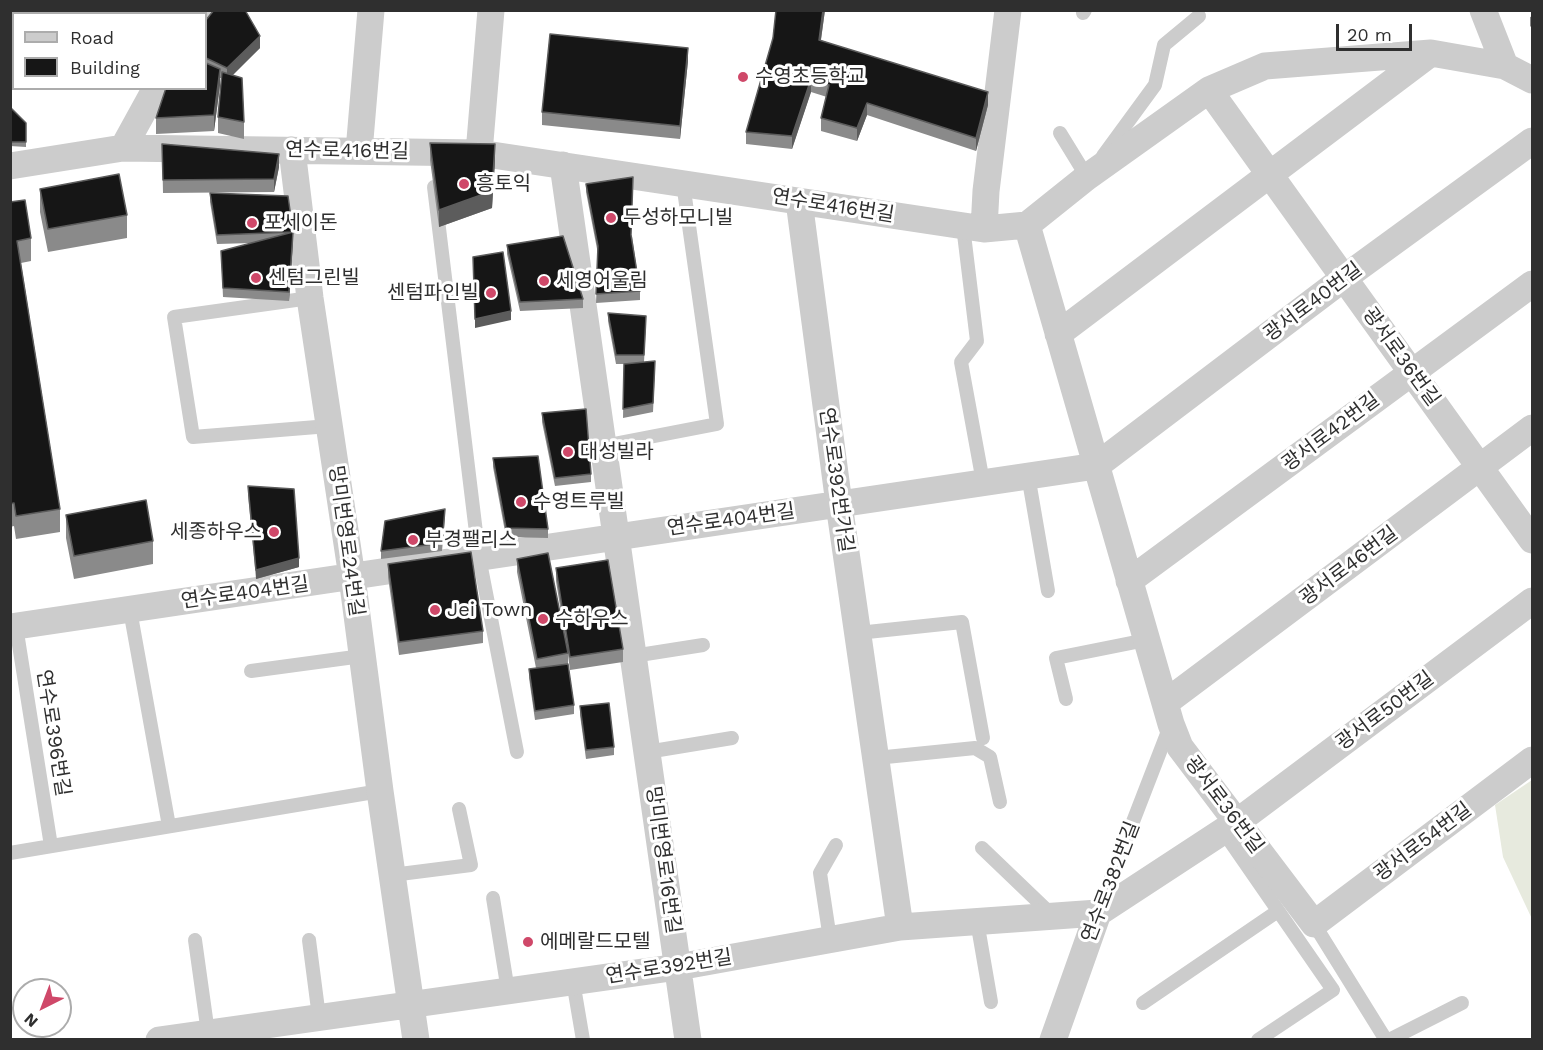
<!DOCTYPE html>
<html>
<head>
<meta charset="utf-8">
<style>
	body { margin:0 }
	#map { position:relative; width:1543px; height:1050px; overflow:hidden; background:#fff; font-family:"Work Sans",sans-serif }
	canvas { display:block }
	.frame { position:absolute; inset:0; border:12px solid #2f2f2f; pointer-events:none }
	.legend { position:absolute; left:12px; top:12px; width:195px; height:78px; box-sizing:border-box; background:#fff; border:2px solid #acacac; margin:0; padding:8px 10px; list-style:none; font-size:18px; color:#2f2f2f }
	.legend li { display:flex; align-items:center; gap:12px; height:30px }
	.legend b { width:30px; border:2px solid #acacac }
	.north { position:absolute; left:12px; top:978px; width:60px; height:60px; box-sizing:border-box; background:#fff; border:2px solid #acacac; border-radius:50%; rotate:222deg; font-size:16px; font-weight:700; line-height:24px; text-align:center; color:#2f2f2f }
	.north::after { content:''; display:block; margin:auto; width:21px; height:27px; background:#cf4869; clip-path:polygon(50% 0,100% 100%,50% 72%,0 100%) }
	.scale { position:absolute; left:1336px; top:24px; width:76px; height:27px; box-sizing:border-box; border:3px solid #2f2f2f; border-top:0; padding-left:8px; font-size:18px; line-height:21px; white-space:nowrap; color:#2f2f2f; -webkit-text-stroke:4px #fff; paint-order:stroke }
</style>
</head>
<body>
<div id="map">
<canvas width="1543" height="1050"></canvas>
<div class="frame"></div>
<ul class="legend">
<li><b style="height:8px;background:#ccc"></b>Road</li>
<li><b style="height:16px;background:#161616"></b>Building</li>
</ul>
<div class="north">N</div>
<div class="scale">20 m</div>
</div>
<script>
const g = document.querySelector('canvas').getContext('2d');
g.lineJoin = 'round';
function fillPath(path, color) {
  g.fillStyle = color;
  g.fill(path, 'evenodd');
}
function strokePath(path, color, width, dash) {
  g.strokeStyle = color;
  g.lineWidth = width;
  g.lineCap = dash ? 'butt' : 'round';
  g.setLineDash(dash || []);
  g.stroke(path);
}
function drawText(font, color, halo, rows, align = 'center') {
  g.font = font + ' "Work Sans","Noto Sans KR",sans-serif';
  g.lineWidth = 6;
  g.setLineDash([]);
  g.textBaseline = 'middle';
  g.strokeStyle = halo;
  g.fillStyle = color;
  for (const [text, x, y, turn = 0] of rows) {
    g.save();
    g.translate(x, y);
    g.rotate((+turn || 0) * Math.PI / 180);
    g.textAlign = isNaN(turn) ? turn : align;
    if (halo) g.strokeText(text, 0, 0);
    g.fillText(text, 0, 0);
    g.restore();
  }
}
const green = new Path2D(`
	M1532,780V919L1503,857L1495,805Z`);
const lane = new Path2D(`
	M1083,13L1085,10
	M1060,133L1087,177L1090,174
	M1103,156L1155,85L1164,45L1199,16
	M434,187L479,557L517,752
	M963,226L977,341L961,362L983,482
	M310,298L174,317L193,437L329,426
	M603,446L717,424L683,183
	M1028,475L1048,591
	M130,610L169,826
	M16,626L51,846
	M858,633L962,622L983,738
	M633,656L703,645
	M251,671L362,656
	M1066,699L1056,658L1146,640
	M647,752L732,738
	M876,758L975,748L990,757L1000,802
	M1223,831L1333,990L1258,1040
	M982,848L1053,916
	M10,853L380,791
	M392,875L471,865L459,809
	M493,898L508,991
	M1100,907L1170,726
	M977,921L991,1002
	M1314,924L1386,1040
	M830,939L820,873L836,845
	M195,940L208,1033
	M309,940L319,1017
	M573,981L583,1040
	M1143,1003L1278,911
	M1389,1040L1462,1003`);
const street = new Path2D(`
	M177,10L179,14
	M1483,10L1505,66
	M204,14L208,10
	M1209,90L1532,540
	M123,148L156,88
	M292,150L310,298L352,577L380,791L416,1040
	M359,151L371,10
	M479,153L491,10
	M563,165L688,1040
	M10,166L123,148L479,153L984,229L1027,225
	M799,201L839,504L900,927
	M1027,225L1171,724L1180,747L1314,924L1532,760
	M1027,225L1087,177L1209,90L1265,66L1431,53L1505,66L1532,80
	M984,229L986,191L1008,10
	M1058,334L1431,53
	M1129,581L1532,284
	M10,627L1096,466L1344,278L1532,141
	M1165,703L1532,428
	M159,1040L678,967L900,927L1098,913L1237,822L1532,601
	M1053,1040L1098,913`);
const wall = new Path2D(`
	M776,10H825L821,40L988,105L976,151L867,115L857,141L821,131V118L827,97L811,92L792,149L746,144V132L773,38Z
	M1533,16V29L1530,26V17Z
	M206,20L260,48L232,75L244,122V139L218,133V117L222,78H220V85L214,131L156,134V118L206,88Z
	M688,61L680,139L542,125V112Z
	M10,107L26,123V147L10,146Z
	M430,143L495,161L492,208L439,227L430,160Z
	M162,144L279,167L274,192L163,193Z
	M586,184L632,236L640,291V300L596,303L598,254L586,192Z
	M40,189L127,215V238L48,252L40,212Z
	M210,193L288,196L293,241L289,301L223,297L221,251L252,243L217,244L210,202Z
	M10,202L31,238V261L21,263L60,509V532L16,539L14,526L10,527Z
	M507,245L583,299V308L520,311L507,254Z
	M608,313L646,324L644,362L655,370L653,412L623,418L624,364H616L608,321Z
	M542,413L591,474V482L555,486L542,422Z
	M493,458L548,529V538L506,537L493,467Z
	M248,486L299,567L256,579L248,495Z
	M66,515L153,541V564L74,579L66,538Z
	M445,518L442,551L381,559V551Z
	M517,559L566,644L556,581V568L623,649V662L570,670L568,655V664L574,705V714L535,720L529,678V669L536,668L517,572Z
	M388,564L483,631V643L399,655L388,577Z
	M580,706L614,747V755L586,759L580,715Z`);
const shadedWall = new Path2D(`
	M823,10H825L819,53V40Z
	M260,36V48L227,81V68Z
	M688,48V61L680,139V126Z
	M220,69V85L214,131V115Z
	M811,79V92L792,149V136Z
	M988,92V105L976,151V138Z
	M867,103V115L857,141V128Z
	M495,144V161L492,208L439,227V210Z
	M279,154V167L274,192V179Z
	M293,232V241L289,301V292Z
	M511,311V320L475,328V319Z
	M299,558V567L256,579V570Z`);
const building = new Path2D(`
	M214,10H245L260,36L227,68L206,58V20Z
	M776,10H823L819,40L988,92L976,138L867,103L857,128L821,118L829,85L811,79L792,136L746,132L773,38Z
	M550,34L688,48L680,126L542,112Z
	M206,63L220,69L214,115L156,118L166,88H206Z
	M222,72L242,78L244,122L218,117Z
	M10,107L26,123V142H10Z
	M430,143L495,144L492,191L439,210Z
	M162,144L279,154L274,179L163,180Z
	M119,174L127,215L48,229L40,189Z
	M633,177L631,235L640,291L596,294L598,246L586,184Z
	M210,193L288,196L293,232L217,235Z
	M25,200L31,238L17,241L60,509L16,516L14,503L10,504V202Z
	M293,232L289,292L223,288L221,251Z
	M563,236L583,299L520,302L507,245Z
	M503,252L511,311L475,319L473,257Z
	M608,313L646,316L644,355H616Z
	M655,361L653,403L623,409L624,364Z
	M586,409L591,474L555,478L542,413Z
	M538,456L548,529L506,528L493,458Z
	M248,486L294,489L299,558L256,570Z
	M146,500L153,541L74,556L66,515Z
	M445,509L442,543L381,551L385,521Z
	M471,552L483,631L399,642L388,564Z
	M548,553L568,653L537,659L517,559Z
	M608,560L623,649L570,657L556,568Z
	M568,664L574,705L535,711L529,669Z
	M609,703L614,747L586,750L580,706Z`);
const markers = [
	[743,77,6,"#cf4869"],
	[464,184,6,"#cf4869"],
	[611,218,6,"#cf4869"],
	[252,223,6,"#cf4869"],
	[256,278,6,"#cf4869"],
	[544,281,6,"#cf4869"],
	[491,293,6,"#cf4869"],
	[568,452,6,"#cf4869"],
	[521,502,6,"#cf4869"],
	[274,532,6,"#cf4869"],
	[413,540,6,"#cf4869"],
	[435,610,6,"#cf4869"],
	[543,619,6,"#cf4869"],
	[528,942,6,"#cf4869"]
];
const poiNames = [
	["수영초등학교",755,77],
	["흥토익",476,184],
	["두성하모니빌",623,218],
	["포세이돈",264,223],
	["센텀그린빌",268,278],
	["세영어울림",556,281],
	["센텀파인빌",479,293,"right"],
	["대성빌라",580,452],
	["수영트루빌",533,502],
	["세종하우스",262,532,"right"],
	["부경팰리스",425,540],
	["Jei Town",447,610],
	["수하우스",555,619],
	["에메랄드모텔",540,942]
];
const streetNames = [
	["연수로416번길",347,151,1],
	["연수로416번길",833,206,9],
	["광서로40번길",1313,302,-37],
	["광서로36번길",1401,357,54],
	["광서로42번길",1331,432,-37],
	["연수로392번가길",836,480,82],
	["연수로404번길",731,520,-8],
	["망미번영로24번길",346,541,82],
	["광서로46번길",1349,566,-37],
	["연수로404번길",245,593,-8],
	["광서로50번길",1385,711,-37],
	["연수로396번길",53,733,81],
	["광서로36번길",1224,805,53],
	["광서로54번길",1423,842,-37],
	["망미번영로16번길",663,860,82],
	["연수로382번길",1111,882,-69],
	["연수로392번길",669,967,-9]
];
fillPath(green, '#e7eade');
strokePath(lane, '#ccc', 14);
strokePath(street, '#ccc', 27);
fillPath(wall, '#8a8a8a');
fillPath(shadedWall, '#5c5c5c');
fillPath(building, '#161616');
strokePath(building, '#5c5c5c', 1.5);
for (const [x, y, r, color] of markers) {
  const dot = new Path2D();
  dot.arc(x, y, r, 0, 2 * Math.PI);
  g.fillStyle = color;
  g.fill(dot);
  strokePath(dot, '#fff', 2);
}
drawText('20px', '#2f2f2f', '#fff', poiNames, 'left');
drawText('20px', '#2f2f2f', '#fff', streetNames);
</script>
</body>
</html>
